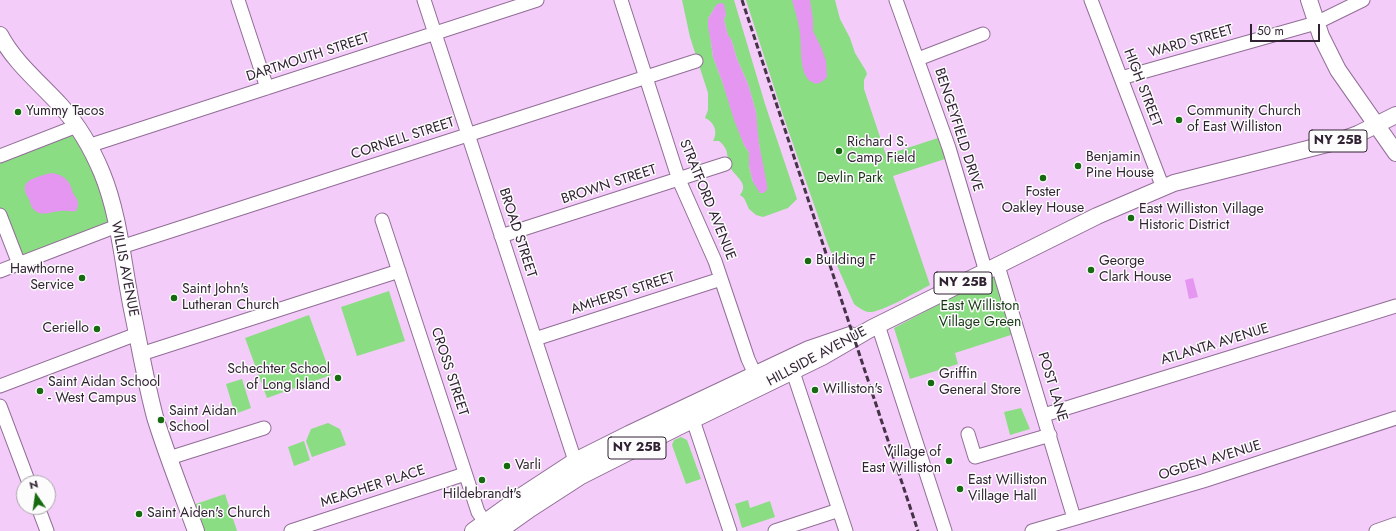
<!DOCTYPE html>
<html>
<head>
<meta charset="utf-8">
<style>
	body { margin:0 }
	#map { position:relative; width:1396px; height:531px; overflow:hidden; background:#f3ccf9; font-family:Jost,sans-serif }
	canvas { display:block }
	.north { position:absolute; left:16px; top:475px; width:40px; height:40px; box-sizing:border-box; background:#fcfcfc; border:1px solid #aba5ac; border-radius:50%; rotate:347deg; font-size:11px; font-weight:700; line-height:16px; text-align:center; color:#312233 }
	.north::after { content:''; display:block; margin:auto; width:14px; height:18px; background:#166a10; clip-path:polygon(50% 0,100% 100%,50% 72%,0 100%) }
	.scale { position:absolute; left:1250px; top:24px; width:70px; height:18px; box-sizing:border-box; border:2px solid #312233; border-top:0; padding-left:5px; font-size:12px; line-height:14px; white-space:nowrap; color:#312233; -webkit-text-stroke:3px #fcfcfc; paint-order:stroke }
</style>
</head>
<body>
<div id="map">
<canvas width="1396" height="531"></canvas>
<div class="north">N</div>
<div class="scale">50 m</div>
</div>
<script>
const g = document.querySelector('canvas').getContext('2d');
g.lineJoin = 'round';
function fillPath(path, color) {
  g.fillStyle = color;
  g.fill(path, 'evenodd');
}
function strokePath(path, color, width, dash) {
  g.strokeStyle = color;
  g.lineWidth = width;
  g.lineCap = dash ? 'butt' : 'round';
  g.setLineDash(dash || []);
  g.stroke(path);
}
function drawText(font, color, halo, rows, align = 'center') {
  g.font = font + ' Jost,sans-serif';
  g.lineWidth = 3;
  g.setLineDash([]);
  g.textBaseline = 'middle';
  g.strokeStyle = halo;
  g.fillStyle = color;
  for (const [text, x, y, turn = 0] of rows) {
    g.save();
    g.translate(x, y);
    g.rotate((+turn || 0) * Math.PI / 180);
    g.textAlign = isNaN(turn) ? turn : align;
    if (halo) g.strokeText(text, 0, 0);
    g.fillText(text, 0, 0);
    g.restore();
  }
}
const green = new Path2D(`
	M682,0H734L765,104L797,199L788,208L763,217L756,215L749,209L744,198L740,195C750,183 734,176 730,167C725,156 731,151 719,141H713C718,133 715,122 705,118L708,110V93L690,37ZM715,7L726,14L724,20L728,36L731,39L737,59L748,84L756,112L757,131L761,157L753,182L749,166V152L744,145L722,81L713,57L708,19Z
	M746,0H835L840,19L850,38L855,53L866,71L867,74L864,80V89L886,155L944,136L951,157L893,176L930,285C918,291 879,314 868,312C863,311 858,307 854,304L828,245L783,115Z
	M77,126L115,227L21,262L0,208V156Z
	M998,273L1017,333L955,353L958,364L910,379L894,328Z
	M389,291L405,341L357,356L341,307Z
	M309,315L331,375L267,398L245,338Z
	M242,379L251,408L235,414L226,384Z
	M1021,408L1030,429L1010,435L1004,412Z
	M328,423L340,429L346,445L312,457L306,441L311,429Z
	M681,437L687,440L701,479L686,484L672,445L674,440Z
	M304,441L310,460L294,466L288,447Z
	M225,494L237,531H196L187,507Z
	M748,500L750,508L770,501L775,517L742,528L735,504Z`);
const water = new Path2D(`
	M792,0H810L813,20V31L821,47L826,61L827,77C823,81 819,85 814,83C798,78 802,47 800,34C799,23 795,11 792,0Z
	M721,3L724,4L726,14L724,20L728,35L731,39L737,59L748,84L756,112L759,144L767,185V190L763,193H760L753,182L749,166V152L744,145L734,120L722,81L713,57L711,42L708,27V19L715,7L717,4Z
	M51,173C60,174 68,178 71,187C73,192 71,189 73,193C78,201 80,202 76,211C70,212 66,210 61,211C53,211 47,215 39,213C32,210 31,206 29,199C27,196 24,191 25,187C25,179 44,175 51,173Z
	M1193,278L1198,297L1189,299L1185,280Z`);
const minor = new Path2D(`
	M238,0L267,88
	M424,0L578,470
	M621,0L679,180L715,261L748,359L759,383
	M896,0L949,148L986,272
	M1091,0L1163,188
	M918,59L983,34
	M1121,78L1316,23L1363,0
	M88,146L537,0
	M0,156L77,126
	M0,215L19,264
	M382,220L478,512L491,531
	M501,236L725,164
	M121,247L696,61
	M998,266L1074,518
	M0,271L117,226
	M878,325L945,531
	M535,339L721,279
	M141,354L399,271
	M789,362L793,372L846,531
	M0,386L137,334
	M0,406L29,483
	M688,412L693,420L730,531
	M1044,415L1396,306
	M968,434L975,457L1050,435
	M169,458L264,428
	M38,507L47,531
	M291,531L465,474
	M775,531L839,510
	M1032,531L1203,481L1396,418
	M1376,531L1396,524`);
const major = new Path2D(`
	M1309,0L1321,36L1338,70L1396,153
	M0,35C14,62 40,83 61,106C78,125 92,149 102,173C120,217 123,267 133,314C140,348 146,383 155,417C167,456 182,493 196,531
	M473,531L520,497L575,461L629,434L809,349L850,335
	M499,531L530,509L581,476L678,427L822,357L872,328L1097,216L1174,183L1339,141L1358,134L1396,115`);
const rail = new Path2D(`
	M742,0L918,531`);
const markers = [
	[18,112,4,"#166a10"],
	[1179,120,4,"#166a10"],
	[839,151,4,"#166a10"],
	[1078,166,4,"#166a10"],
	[1043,178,4,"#166a10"],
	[1131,218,4,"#166a10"],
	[808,261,4,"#166a10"],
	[1091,270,4,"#166a10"],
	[82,278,4,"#166a10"],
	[174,298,4,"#166a10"],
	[97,329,4,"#166a10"],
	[338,378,4,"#166a10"],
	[931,383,4,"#166a10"],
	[815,390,4,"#166a10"],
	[40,391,4,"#166a10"],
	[161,420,4,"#166a10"],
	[949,461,4,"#166a10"],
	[507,466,4,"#166a10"],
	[482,480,4,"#166a10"],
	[960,489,4,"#166a10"],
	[139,514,4,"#166a10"]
];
const shields = [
	[1338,141,58],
	[963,283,58],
	[637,448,58]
];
const shieldNames = [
	["NY 25B",1338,141],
	["NY 25B",963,283],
	["NY 25B",637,448]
];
const streetNames = [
	["WARD STREET",1191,42,-16],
	["DARTMOUTH STREET",308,58,-18],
	["HIGH STREET",1142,88,69],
	["BENGEYFIELD DRIVE",958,130,72],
	["CORNELL STREET",403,139,-18],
	["BROWN STREET",609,185,-18],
	["STRATFORD AVENUE",707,200,68],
	["BROAD STREET",517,233,72],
	["WILLIS AVENUE",124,269,79],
	["AMHERST STREET",623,294,-18],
	["ATLANTA AVENUE",1215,345,-17],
	["HILLSIDE AVENUE",817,357,-28],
	["CROSS STREET",449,372,72],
	["POST LANE",1052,387,73],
	["OGDEN AVENUE",1210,461,-17],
	["MEAGHER PLACE",373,487,-18]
];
const poiNames = [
	["Yummy Tacos",26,112],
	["Community Church",1187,112],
	["of East Williston",1187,128],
	["Richard S.",847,143],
	["Camp Field",847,159],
	["Benjamin",1086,158],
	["Pine House",1086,174],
	["Foster",1043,193,"center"],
	["Oakley House",1043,209,"center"],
	["East Williston Village",1139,210],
	["Historic District",1139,226],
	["Building F",816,261],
	["George",1099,262],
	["Clark House",1099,278],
	["Hawthorne",74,270,"right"],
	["Service",74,286,"right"],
	["Saint John's",182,290],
	["Lutheran Church",182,306],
	["Ceriello",89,329,"right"],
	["Schechter School",330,370,"right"],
	["of Long Island",330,386,"right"],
	["Griffin",939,375],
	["General Store",939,391],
	["Saint Aidan School",48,383],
	["- West Campus",48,399],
	["Williston's",823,390],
	["Saint Aidan",169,412],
	["School",169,428],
	["Village of",941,453,"right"],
	["East Williston",941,469,"right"],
	["Varli",515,466],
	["East Williston",968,481],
	["Village Hall",968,497],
	["Hildebrandt's",482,495,"center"],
	["Saint Aiden's Church",147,514]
];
const parkNames = [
	["Devlin Park",850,179],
	["East Williston",980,307],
	["Village Green",980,323]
];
fillPath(green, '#8bdd83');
fillPath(water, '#e496f1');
strokePath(minor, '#926e97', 15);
strokePath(major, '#926e97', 18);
strokePath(minor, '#fff', 13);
strokePath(major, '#fff', 16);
strokePath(rail, '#453347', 3, [6, 3]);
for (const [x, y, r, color] of markers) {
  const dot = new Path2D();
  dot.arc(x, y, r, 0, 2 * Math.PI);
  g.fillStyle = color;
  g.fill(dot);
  strokePath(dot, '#fcfcfc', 1.5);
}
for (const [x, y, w] of shields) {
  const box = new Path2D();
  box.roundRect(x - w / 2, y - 11, w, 22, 3);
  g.fillStyle = '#fcfcfc';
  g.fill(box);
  strokePath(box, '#312233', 1);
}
drawText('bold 13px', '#312233', null, shieldNames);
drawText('14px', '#312233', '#fcfcfc', streetNames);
drawText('14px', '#312233', '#fcfcfc', poiNames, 'left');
drawText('14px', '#153612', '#fcfcfc', parkNames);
</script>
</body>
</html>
